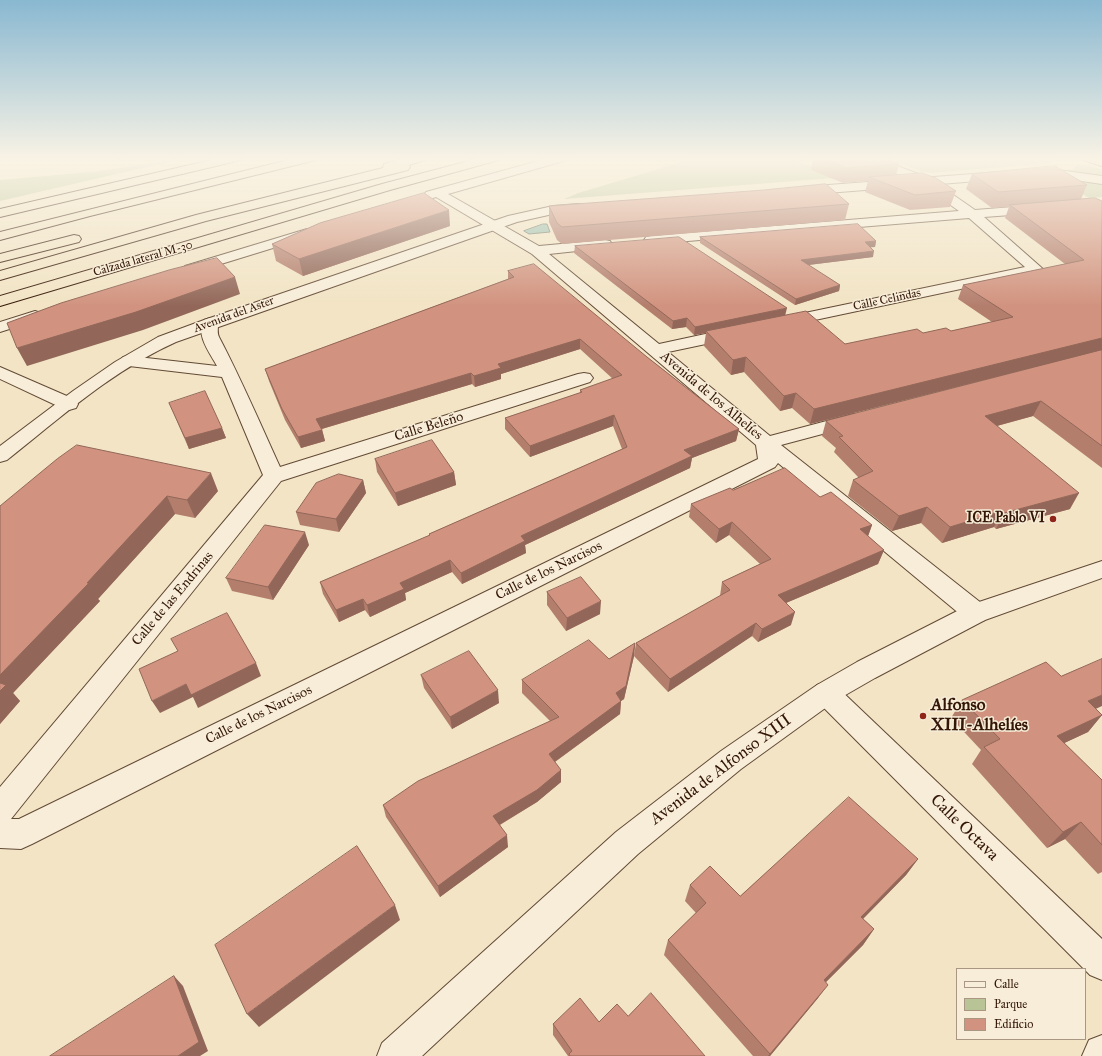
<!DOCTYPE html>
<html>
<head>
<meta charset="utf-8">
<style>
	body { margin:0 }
	#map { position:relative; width:1102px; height:1056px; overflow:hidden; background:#f2e4c5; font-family:"IM FELL Great Primer",serif }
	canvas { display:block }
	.legend { position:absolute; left:956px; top:968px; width:130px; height:72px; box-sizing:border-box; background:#f7edd9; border:1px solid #a99784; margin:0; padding:5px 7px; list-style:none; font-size:12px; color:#331605 }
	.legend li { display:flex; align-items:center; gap:8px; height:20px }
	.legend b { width:20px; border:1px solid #a99784 }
</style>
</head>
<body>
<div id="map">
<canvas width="1102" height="1056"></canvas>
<ul class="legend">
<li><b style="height:5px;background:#f7edd9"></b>Calle</li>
<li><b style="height:11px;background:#b9c496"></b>Parque</li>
<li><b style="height:11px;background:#d1937f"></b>Edificio</li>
</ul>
</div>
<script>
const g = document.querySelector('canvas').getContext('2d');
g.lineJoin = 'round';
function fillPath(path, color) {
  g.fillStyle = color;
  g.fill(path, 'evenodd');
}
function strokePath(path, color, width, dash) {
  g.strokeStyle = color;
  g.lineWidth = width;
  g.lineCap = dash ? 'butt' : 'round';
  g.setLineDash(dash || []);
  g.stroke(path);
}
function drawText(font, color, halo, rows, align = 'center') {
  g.font = font + ' "IM FELL Great Primer",serif';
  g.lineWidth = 3;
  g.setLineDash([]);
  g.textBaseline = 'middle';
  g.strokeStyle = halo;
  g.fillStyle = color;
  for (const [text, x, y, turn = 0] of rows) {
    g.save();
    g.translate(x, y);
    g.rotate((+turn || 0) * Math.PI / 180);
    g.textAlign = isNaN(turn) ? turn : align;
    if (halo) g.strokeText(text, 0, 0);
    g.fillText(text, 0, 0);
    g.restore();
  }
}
const green = new Path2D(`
	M186,158L0,201V180L99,171Z
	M695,158H788L811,166L835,178L564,199L578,193Z
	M886,158H1054L1055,160L1050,163L932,173L923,172Z
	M1077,164L1102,169V177L1057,172L1074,169Z
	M1060,180L1102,184V197L1089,198Z`);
const water = new Path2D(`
	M543,224H547L550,232L529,234L524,231Z`);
const service = new Path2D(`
	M114,158H128L125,160Z`);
const minor = new Path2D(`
	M549,158H569L567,160L448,194L539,246L605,240L610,241L612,244L610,247L605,248L549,254L659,344L733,328L739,329L741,333L739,337L668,352L770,436L853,414L860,416L862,420L860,424L781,445L985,606L988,613L985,620L976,622L967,620L778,463L775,467L32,844L21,849L0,848V787L263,475L222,377L129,366L123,365L120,361L123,357L129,356L217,366C210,353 195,334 204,320L210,318L216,320C220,325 216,331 219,337C241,379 260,423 280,467L578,374L584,373L590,374L593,378L590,382L281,481L11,819H19L758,459L756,445L532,254L436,197L430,199L424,195L426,192Z
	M858,158H876L929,178L975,210L1038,205L1043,206L1045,209L1043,212L1038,213L984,217L1043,269L1041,272L1036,273L782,327L776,325L774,322L776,319L1025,267L969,218L651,244L646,243L644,240L646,237L651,236L959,211L921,184Z
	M1051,169L1102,176V184L1047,176L1045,173Z
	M307,229L312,230L314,233L312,236L195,272H185L183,269L185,266Z
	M35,311L41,313L43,316L41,319L0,332V322Z
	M0,367L76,400L78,404L76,408L69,410L62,408L0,379Z
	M826,682L835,685L1102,939V980L1090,975L817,701L813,693L817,685Z
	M1102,1035V1056H1082L1089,1040Z`);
const tertiary = new Path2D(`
	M999,172L1005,176L1003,179L802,195L796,191L802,187Z
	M578,204L583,205L584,208L583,211L553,214L517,222L176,342C113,370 60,418 7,460L0,462V446L73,391L115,362L158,337L204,320L508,216L553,206Z
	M1102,561V578L985,620L875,678L835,701L741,769L638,854L422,1056H377L382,1043L616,832L721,751L817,685L857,662L967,606Z`);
const secondary = new Path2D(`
	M1081,158H1102V166L1083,160Z`);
const motorway = new Path2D(`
	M220,158H243L237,161L0,217V209Z
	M296,158H318L316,160L90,216L0,240V232Z
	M406,158H427L425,160L409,165L410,167L408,170L206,221L0,280V271L196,215L383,168L384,164Z
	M480,158H501L499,160L390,190L0,306V296L382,184Z
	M74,235L79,236L81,239L79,242L0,262V254Z`);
const wall = new Path2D(`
	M813,158H883L899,164L896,175L956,191L950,207L910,210L865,192L868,181L843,183L811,170Z
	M972,174L1087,185L1081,199L1102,350L810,424L792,408L780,411L744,372L731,375L704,346L706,333L694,335L686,327L672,329L574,253L575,246L786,315L845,344L923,333L951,331L992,322L958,299L963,285L1065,264L1005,218L1009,207L992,208L966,189Z
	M849,204L845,220L562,244L557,240L549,222V206Z
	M450,226L303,276L276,261L272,244Z
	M700,237L876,241L875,247H870L873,257L808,265L840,285L839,291L795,305L700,243Z
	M508,271L647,357L739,429L736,441L692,458L690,468L525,545L526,553L462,584L452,572L405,593L406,600L370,617L365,610L339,622L323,594L320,582L429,536V534L622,449L613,426L530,457L505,429V418L580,393V390L613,379L580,349L501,374V379L475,387L472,384L322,429L325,441L301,448L285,420L269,381L265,369L508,279Z
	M1102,350V468L1033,416L997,426L1070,509L996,529L994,527L942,543L921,523L892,531L848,496L853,480L859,478L834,452L836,448L822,436L826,421Z
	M169,403L222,428L226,438L189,449Z
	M375,459L454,472L456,485L398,506L377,472Z
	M363,480L366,493L339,532L300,525L296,512Z
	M733,490L820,497L872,525L868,536L884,550L878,564L786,603L791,625L758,642L752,636L668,692L634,656L636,643L720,596L722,582L760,564L729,535L716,543L689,517L691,504Z
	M218,491L195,518L175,514L98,599L100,601L13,693L20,701L0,724V506Z
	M309,545L273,600L232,591L226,578Z
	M547,592L600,614L566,631L547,605Z
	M635,643L634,656L624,699L621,701L620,714L555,762L561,782L537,802L500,825L508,847L440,897L386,817L383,805L550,721L522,693V680L609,659Z
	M421,675L499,703L452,729L424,688Z
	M962,700L1096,709L1102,715L1088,732L1064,743L1102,780V873V872L1098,874L1065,839L1047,848L972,764L981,750L951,718Z
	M918,859L906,875L863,919L874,929L863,945L826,982L818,998L770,1056H753L664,955L668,940L696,913L685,901L690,885L740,896Z
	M628,1016L705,1056H568L553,1035V1024L599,1022Z`);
const shadedWall = new Path2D(`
	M449,210L450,226L303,276L299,259Z
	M876,241L875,247L864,248L865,242Z
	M874,251L873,257L800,266L801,260Z
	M235,277L240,294L143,330L27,366L17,348Z
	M840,285L839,291L795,305L796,299Z
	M787,308L785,316L706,331V333L694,335L695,327Z
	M687,318L686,327L672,329L673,321Z
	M1102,338V350L810,424L814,409Z
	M580,339V349L501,374V379L475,387L474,376L498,364Z
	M746,357L744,372L731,375L733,360Z
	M471,373L472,384L318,430L316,419Z
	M796,393L792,408L780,411L784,396Z
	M1041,401L1033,416L978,431L985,416Z
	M614,415L613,426L530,457V446Z
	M222,428L226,438L189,449L185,438Z
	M739,429L736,441L692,458L690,468L525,545L526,553L462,584L461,573L521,536L684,450Z
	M322,430L325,441L301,448L298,437Z
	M454,472L456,485L398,506L395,493Z
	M211,473L218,491L195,518L187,500Z
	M363,480L366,493L339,532L336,519Z
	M1079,493L1070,509L996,529L1004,513Z
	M167,496L175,514L98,599L100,601L13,693L20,701L0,724V675Z
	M927,507L921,523L892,531L899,516Z
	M1002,511L994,527L942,543L950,527Z
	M732,522L729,535L716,543L719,529Z
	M872,525L867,539L860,529Z
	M305,532L309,545L273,600L268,587Z
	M884,550L878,564L774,608L778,595Z
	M450,560L452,572L405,593L406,600L370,617L367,605L400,583Z
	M363,599L365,610L339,622L336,610Z
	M601,601L600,614L566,631L567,618Z
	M795,612L791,625L758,642L762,629Z
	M756,623L752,636L668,692L670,679Z
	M635,643L634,656L624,699L621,701L620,714L549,766V754L616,693Z
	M256,663L261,676L198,708L193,697L160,713L152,701L186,684Z
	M498,690L499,703L452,729L450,717Z
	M1102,695V706L1074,719L1088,701Z
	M1102,715L1088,732L1043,753L1057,736Z
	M561,770V782L537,802L494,828L493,816Z
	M1081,822L1065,839L1047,848L1063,832Z
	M507,835L508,847L440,897L438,886Z
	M918,859L906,875L850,932L861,917Z
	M395,905L400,920L259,1027L247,1014Z
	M874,929L863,945L814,994L824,980Z
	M174,976L183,986L208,1051L200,1056H178Z
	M828,985L818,998L770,1056H768Z`);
const building = new Path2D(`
	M823,158H883L899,164L847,168Z
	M1055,166L1087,185L998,192L972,174Z
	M922,173L936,178L956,191L915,195L869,177Z
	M826,184L849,204L562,227L557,223L549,206L764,190Z
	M424,193L449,210L299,259L272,244L320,223Z
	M1095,198L1102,201V338L814,409L796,393L784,396L746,357L733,360L706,331L806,311L845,344L917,329L923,333L946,328L951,331L1013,317L963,285L1084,260L1010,205Z
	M858,224L876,241L865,242L874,251L801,260L840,285L796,299L700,237Z
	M679,237L787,308L695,327L687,318L673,321L575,246Z
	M217,258L235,277L136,312L17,348L7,323L61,303L169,270Z
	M534,264L647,357L739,429L684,450L692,456L521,536L525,541L461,573L450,560L400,583L404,589L367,605L363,599L336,610L320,582L430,535L429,534L627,447L614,415L530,446L505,418L582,392L580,390L622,375L580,339L498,364L501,368L474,376L471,373L316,419L322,430L298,437L282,409L265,369L514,277L508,271Z
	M1102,350V446L1041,401L985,416L1079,493L1004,513L1002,511L950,527L927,507L899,516L853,480L873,471L839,437L843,436L826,421Z
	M205,391L222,428L185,438L169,403Z
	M432,440L454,472L395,493L375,459Z
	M77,445L211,473L187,500L167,496L87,583H89L0,675V506L57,459Z
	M785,468L820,497L831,492L872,525L860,529L884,550L778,595L795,612L762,629L756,623L670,679L636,643L730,590L722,582L771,559L732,522L719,529L691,504L730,488L733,490Z
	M339,474L363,480L336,519L296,512L316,483Z
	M265,525L305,532L268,587L226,578Z
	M581,577L601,601L567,618L547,592Z
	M227,613L256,663L191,695L186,684L152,701L139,669L178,651L171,639Z
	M589,640L609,659L635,643L626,686L616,693L621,701L549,754L561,770L537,790L493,816L507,835L438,886L383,805L418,781L559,717L522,680Z
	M469,651L498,690L450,717L421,675Z
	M1102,659V695L1088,701L1102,715L1057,736L1102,780V845L1081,822L1063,832L984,747L1000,739L962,700L1046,662L1061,676Z
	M0,683L6,685L0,691Z
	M849,797L918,859L861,917L874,929L824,980L828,985L770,1054L668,940L706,903L690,885L710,866L740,896Z
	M357,846L395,905L247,1014L215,945Z
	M174,976L199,1042L178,1056H50Z
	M651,993L705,1056H570L569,1054L572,1051L553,1024L580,998L599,1022L617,1004L628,1016Z`);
const markers = [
	[1053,519,4,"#8f2418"],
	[923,716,4,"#8f2418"]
];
const farStreetnames = [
	["Calzada lateral M-30",143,259,-16],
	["Calle Celindas",887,300,-12],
	["Avenida del Aster",234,315,-20]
];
const streetNames = [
	["Avenida de los Alhelíes",711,396,40],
	["Calle Beleño",429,427,-17],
	["Calle de los Narcisos",549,571,-26],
	["Calle de las Endrinas",173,599,-50],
	["Calle de los Narcisos",259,715,-26]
];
const poiNames = [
	["ICE Pablo VI",1045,519]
];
const nearPoinames = [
	["Alfonso",931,706],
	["XIII-Alhelíes",931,726]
];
const nearStreetnames = [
	["Avenida de Alfonso XIII",721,770,-37],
	["Calle Octava",964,828,44]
];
fillPath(green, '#b9c496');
fillPath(water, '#9cbfae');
strokePath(water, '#727b6a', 1);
strokePath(service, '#634a35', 2);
strokePath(minor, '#634a35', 2);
strokePath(tertiary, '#634a35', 2);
strokePath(secondary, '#331605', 2);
strokePath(motorway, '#331605', 2);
fillPath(service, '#f7edd9');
fillPath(minor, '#f7edd9');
fillPath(tertiary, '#f7edd9');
fillPath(secondary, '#f7edd9');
fillPath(motorway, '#f2e4c5');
fillPath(wall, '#b47e6d');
fillPath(shadedWall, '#926759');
fillPath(building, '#d1937f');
strokePath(building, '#926759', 1);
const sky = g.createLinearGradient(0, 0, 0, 306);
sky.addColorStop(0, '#89b8d1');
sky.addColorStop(0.52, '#f9f3e5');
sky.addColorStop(1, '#f9f3e500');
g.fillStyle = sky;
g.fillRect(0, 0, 1102, 306);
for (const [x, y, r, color] of markers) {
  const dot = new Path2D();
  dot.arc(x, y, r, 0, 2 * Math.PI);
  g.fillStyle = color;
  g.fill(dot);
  strokePath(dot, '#f7edd9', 1.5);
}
drawText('12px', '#331605', '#f7edd9', farStreetnames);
drawText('14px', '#331605', '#f7edd9', streetNames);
drawText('bold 14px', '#331605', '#f7edd9', poiNames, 'right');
drawText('bold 17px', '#331605', '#f7edd9', nearPoinames, 'left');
drawText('17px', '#331605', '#f7edd9', nearStreetnames);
</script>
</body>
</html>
